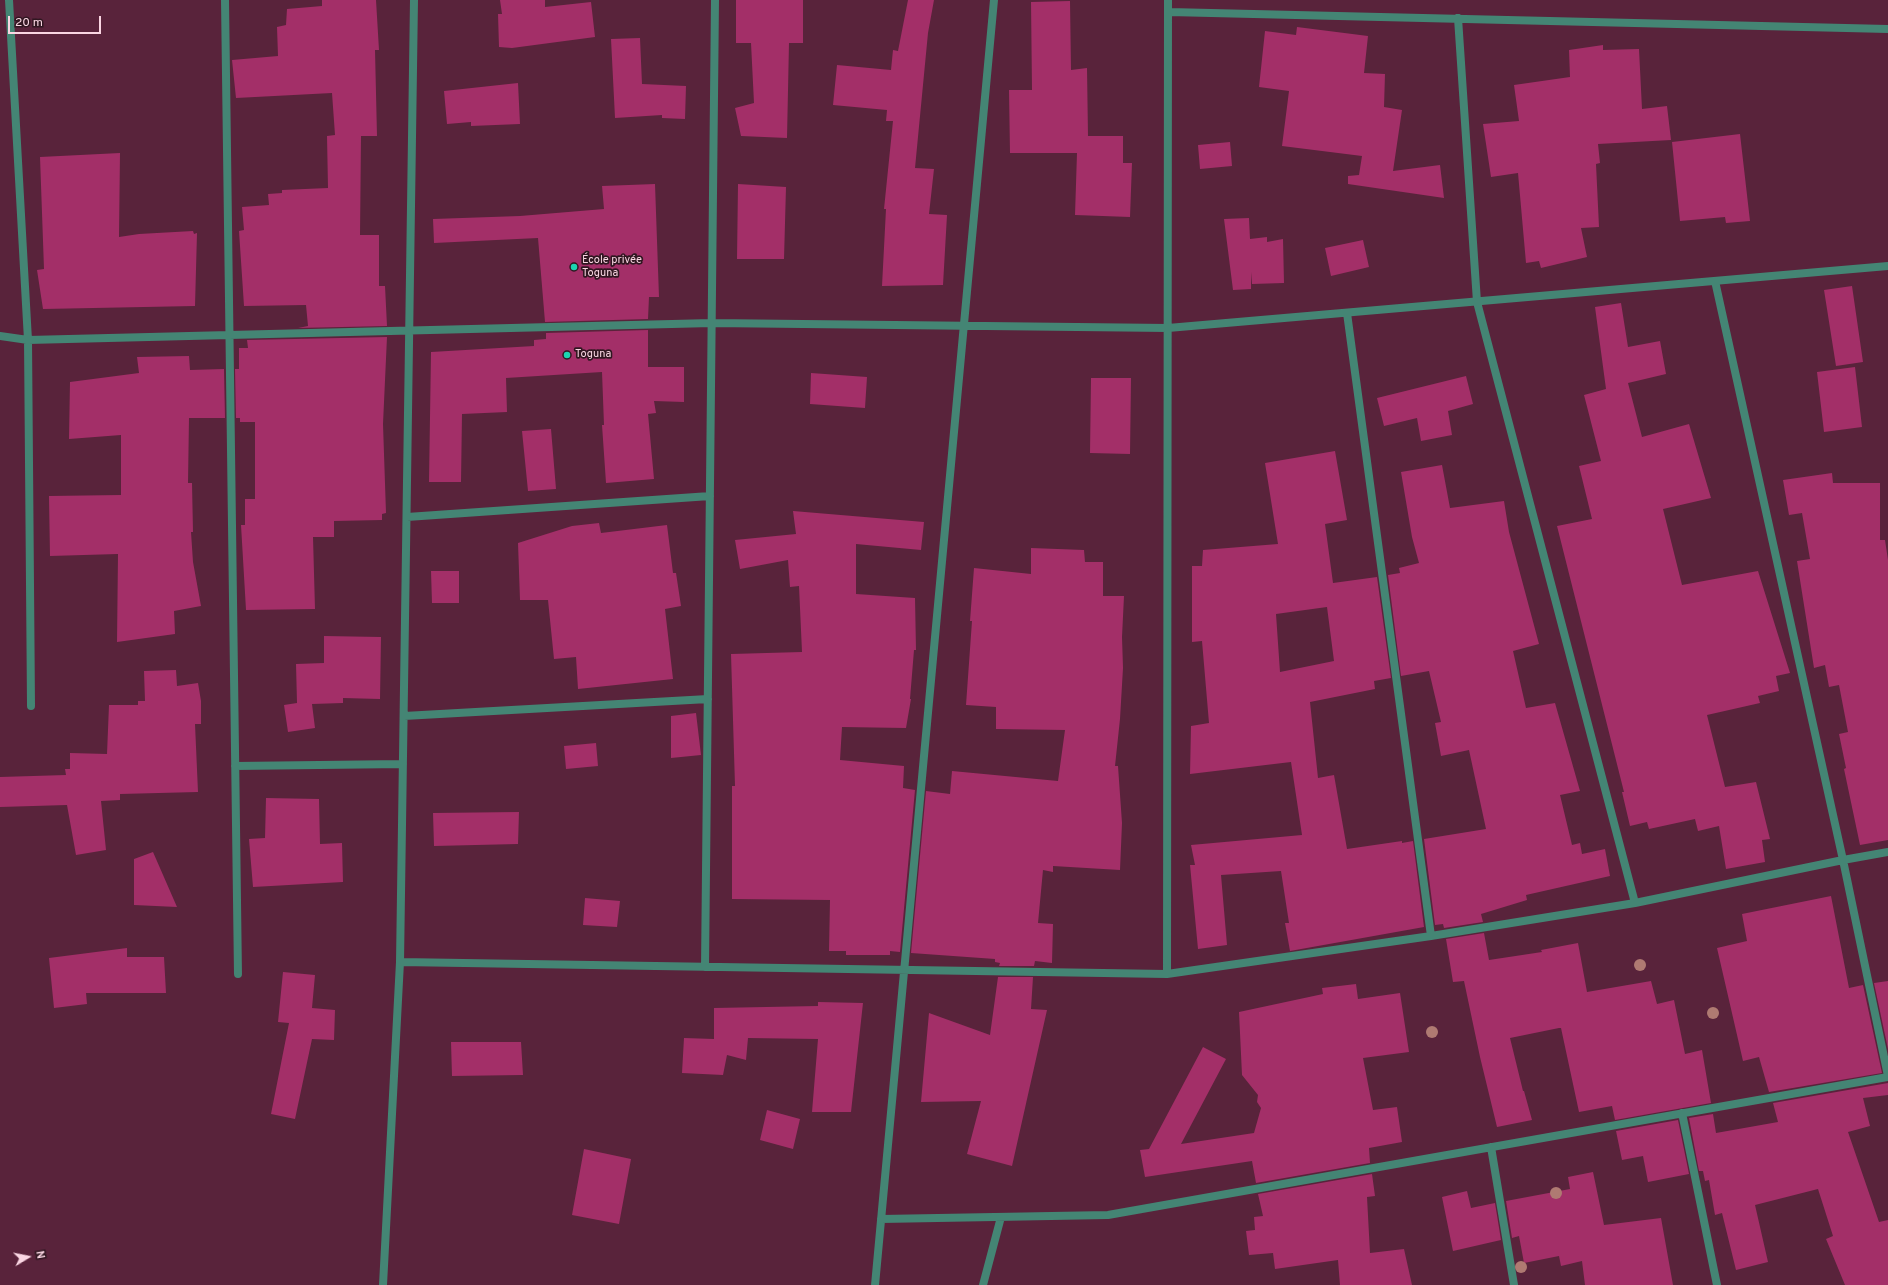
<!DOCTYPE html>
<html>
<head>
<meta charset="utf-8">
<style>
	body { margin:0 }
	#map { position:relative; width:1888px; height:1285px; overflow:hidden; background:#59233b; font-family:Overpass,sans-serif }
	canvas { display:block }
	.north { position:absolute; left:8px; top:1237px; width:40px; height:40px; -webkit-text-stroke:3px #301721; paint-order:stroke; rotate:80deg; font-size:11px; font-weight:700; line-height:16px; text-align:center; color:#fad6e3 }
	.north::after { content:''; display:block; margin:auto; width:14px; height:18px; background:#fad6e3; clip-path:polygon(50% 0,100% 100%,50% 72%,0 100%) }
	.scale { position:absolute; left:8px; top:16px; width:93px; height:18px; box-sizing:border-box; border:2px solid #fad6e3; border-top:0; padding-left:5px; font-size:12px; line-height:14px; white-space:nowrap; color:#fad6e3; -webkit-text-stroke:3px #301721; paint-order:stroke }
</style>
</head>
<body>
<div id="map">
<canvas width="1888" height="1285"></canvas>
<div class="north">N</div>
<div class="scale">20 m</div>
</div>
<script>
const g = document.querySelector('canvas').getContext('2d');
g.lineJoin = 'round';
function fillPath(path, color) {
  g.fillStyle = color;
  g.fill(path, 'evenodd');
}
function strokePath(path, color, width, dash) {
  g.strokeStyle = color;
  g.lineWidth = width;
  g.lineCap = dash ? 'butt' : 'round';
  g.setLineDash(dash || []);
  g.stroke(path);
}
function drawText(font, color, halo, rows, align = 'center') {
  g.font = font + ' Overpass,sans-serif';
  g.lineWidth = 3.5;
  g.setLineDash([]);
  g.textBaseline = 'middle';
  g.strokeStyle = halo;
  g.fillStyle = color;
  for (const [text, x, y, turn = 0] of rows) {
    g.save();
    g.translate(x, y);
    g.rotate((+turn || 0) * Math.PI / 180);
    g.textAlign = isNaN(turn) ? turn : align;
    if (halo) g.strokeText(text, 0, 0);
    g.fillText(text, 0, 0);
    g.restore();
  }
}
const building = new Path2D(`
	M322,0H376L379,50H375L377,136H361L360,235H379V286H385L387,326L298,328L308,326L306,305L244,306L239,231L244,230L242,207L269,205L268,194L282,193V190L328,188L327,136L335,135L332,93L236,98L232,60L278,56L277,27L286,25L287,9L322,6Z
	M500,0H545V7L591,2L595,37L512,48L499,47L498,14H502Z
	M736,0H803V43H789L787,138L741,136L735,108L754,103L751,43H736Z
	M908,0H934L928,33L915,168L934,169L929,214L947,215L943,285L882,286L886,209H884L893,121H886L887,110L833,105L837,65L891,70L893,50L898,51Z
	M1070,1L1071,70L1087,68L1088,136H1123V163H1132L1130,217L1075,215L1077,153H1010L1009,90H1032L1031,2Z
	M1297,27L1368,36L1364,73L1385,74L1384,107L1402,110L1393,171L1440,165L1444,198L1348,184V176L1359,175L1362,156L1282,146L1289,91L1259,87L1265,31L1296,35Z
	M640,38L642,84L686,86L685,119L662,118V115L615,118L611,39Z
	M1603,45V50L1639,49L1642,109L1667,106L1671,140L1598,144L1600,163L1596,164L1599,227L1581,228L1587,257L1541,268L1539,261L1526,263L1518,173L1491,177L1483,124L1519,121L1514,85L1570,77L1569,50Z
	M518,83L520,124L471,126V122L447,124L444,91Z
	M1740,134L1750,221L1726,223L1725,217L1680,221L1672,142Z
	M1230,142L1232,166L1200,169L1198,145Z
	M120,153L119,237L139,234L193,231L194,234L197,233L195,306L43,309L37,270L44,269L40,157Z
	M655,184L659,297H649L648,319L545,322L538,238L434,243L433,219L520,216L604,209L602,186Z
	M738,184L786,187L784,259H737Z
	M1249,218L1250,239L1267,237V242L1283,239L1284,283L1252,284L1251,272V289L1233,290L1224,219Z
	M1363,240L1369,267L1331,276L1325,248Z
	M1852,286L1863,362L1836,366L1824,290Z
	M1621,303L1628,347L1660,341L1666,374L1628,383L1642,437L1689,424L1711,498L1663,509L1682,585L1758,571L1790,673L1776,676L1779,691L1758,696L1760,703L1707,715L1725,787L1756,782L1770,839L1762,840L1765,862L1726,869L1719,826L1698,831L1695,819L1649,829L1647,822L1630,826L1622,792H1624L1557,526L1592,519L1579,466L1601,461L1584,395L1606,389L1595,307Z
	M648,330V367H684V402L654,401L656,413L648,414L654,479L606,483L602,425H604L602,372L506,378L507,412L462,414L461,482H429L431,352L534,346V340L546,339V333Z
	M387,337L383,424L386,513L382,514V520L334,521V537H313L315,609L246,610L241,525H245V499H255V422H240V418H236L235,369H239V348H248L247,340Z
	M189,356L190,370L224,369L225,418H189L188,483H192L193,532H191L193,562L201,606L174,611L175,634L117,642L118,554L50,556L49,496L121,495V435L69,439L70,382L139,373L137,357Z
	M1855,367L1862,427L1824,432L1817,372Z
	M811,373L867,377L865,408L810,404Z
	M1466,376L1473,404L1448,411L1452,435L1421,441L1417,418L1384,426L1377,398Z
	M1091,378H1131L1130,454L1090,453Z
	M551,429L556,489L528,491L522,431Z
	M1335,451L1347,520L1325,524L1333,583L1377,577L1391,678L1374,681L1375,689L1310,702L1318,778L1334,775L1347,849L1402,841V843L1413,841L1424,927L1290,951L1285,923H1289L1281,871L1221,875L1227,945L1198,949L1190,865H1195L1191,845L1302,835L1291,762L1190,774L1191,726L1209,723L1202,641L1192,642V566H1202L1203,550L1278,544L1265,463ZM1327,607L1334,661L1280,672L1276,614Z
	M1442,465L1450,508L1504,501L1509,532L1539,644L1513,651L1526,708L1555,703L1580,791L1560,795L1572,845L1580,843L1582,854L1605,849L1610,876L1526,895L1527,900L1481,914L1483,922L1444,928L1443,924L1435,925L1424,839L1486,829L1469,750L1441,756L1435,723L1441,722L1429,671L1401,676L1388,575L1400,573L1399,568L1419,563L1412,537L1401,472Z
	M1832,473L1833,483H1880V540H1885L1888,560V840L1860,845L1844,769L1846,768L1839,734L1848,732L1839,685L1829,687L1825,665L1814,668L1797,561L1810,559L1802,513L1789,515L1783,480Z
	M793,511L924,522L921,550L856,544V594L915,598L916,650H914L910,699H911L906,728L842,727L840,760L904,766L903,788L915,790L900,952L890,951V955H846V951H829L830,900L732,899V786H735L731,654L802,652L799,586L790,587L788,560L740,569L735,540L796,534Z
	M599,523L601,533L667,525L673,573H676L681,606L665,609L673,679L578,689L576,657L554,659L548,600H520L518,543L572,526Z
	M1031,548L1084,550L1085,562H1103V596H1124L1122,637L1123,668L1120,719L1115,766H1118L1122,823L1120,870L1053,866V872L1043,870L1038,923L1053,924L1052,963L1035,961L1034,966H999L1000,963L995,962V959L911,953L926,791L950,794L952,771L1058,781L1065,730L996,729V707L966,705L972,621H970L974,568L1031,574Z
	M431,571H459V603H432Z
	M324,636L381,637L380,699L343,698V703L312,704L315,728L288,732L284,705L297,703L296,664L324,663Z
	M176,670L177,686L198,683L201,701V724H195L198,792L120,794V800L101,801L106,850L76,855L67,805L0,807V777L66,775L65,769H70V753L107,754L109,705H138V701H145L144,671Z
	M696,713L701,755L671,758V716Z
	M596,743L598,766L566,769L564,746Z
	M266,798L319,799L320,844L342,843L343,882L253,887L249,839L265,838Z
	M519,812L518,844L434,846L433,813Z
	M153,852L177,907L134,905V859Z
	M1831,896L1849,988L1863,985L1882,1073L1769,1092L1759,1057L1743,1061L1717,948L1747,941L1742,914Z
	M585,898L620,901L617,927L583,925Z
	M1484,933L1489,960L1542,952L1541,950L1578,943L1587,992L1651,981L1657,1004L1674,1000L1685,1054L1702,1050L1711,1103L1615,1120L1612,1106L1579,1112L1561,1028H1559L1510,1038L1523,1091H1524L1532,1120L1497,1127L1480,1057L1464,981L1453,982L1446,939Z
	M127,948V957H164L166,993H86L87,1004L54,1008L49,958Z
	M283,972L315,975L312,1008L335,1010L334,1040L312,1039L295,1119L271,1114L289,1023L278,1022Z
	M998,977H1033L1031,1009L1047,1010L1012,1166L967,1154L981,1101L921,1102L929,1013L990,1035Z
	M1888,981V1049L1874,983Z
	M1356,984L1358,999L1400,993L1409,1052L1363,1058L1373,1110L1397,1107L1402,1142L1369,1148L1370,1163L1256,1183L1252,1161L1145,1177L1140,1150L1149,1149L1203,1047L1226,1059L1181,1144L1254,1133L1261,1108L1257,1102L1258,1095L1242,1075L1239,1012L1323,994L1322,988Z
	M818,1002L863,1003L851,1112H812L818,1039L748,1038L746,1060L727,1055L723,1075L682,1073L684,1038L714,1039V1008L818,1006Z
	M451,1042H521L523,1075L452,1076Z
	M1888,1083V1095L1863,1098L1870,1126L1848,1132L1879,1222L1888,1220V1285H1845L1826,1239L1833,1236L1818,1189L1755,1205L1768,1262L1736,1270L1722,1213L1715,1215L1709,1180L1705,1181L1703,1171H1699L1689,1118L1713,1114L1716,1133L1778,1122L1773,1103Z
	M767,1110L800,1119L793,1149L760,1140Z
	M1678,1120L1689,1174L1648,1182L1643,1156L1622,1160L1616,1131Z
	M584,1149L631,1159L619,1224L572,1215Z
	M1593,1172L1604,1225L1661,1218L1673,1285H1585L1582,1261L1561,1266L1559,1256L1524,1263L1519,1236L1512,1238L1506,1201L1570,1189L1568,1177Z
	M1372,1174L1375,1196L1367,1197L1370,1253L1404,1249L1412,1285H1340L1338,1260L1275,1269L1273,1253L1249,1255L1246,1231L1255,1230L1254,1217L1263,1216L1258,1194Z
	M1467,1191L1471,1208L1495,1203L1501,1240L1453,1251L1442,1197Z`);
const minor = new Path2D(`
	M9,0L28,340L31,706
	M225,0L238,974
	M1169,12L1888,29
	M1458,18L1477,302L1635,903
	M1715,281L1843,860L1888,1076
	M1347,313L1431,936
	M0,336L28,340L712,323L1168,328L1888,266
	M407,517L710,496
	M404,716L708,699
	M235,766L403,764
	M400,962L1167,974L1431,936L1635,903L1843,860L1888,852
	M705,967L715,0
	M1167,974L1168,0
	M1682,1113L1717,1285
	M1491,1147L1514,1285
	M881,1219L1108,1215L1888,1077
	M383,1285L400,962L414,0
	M875,1285L994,0
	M983,1285L1001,1217`);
const trees = [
	[1640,965],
	[1713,1013],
	[1432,1032],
	[1556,1193],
	[1521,1267]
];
const markers = [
	[574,267,4,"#1bd5b1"],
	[567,355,4,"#1bd5b1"]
];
const poiNames = [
	["École privée",582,261],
	["Toguna",582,274],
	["Toguna",575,355]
];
fillPath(building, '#a32f68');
strokePath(minor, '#448574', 8);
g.fillStyle = '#af7a72';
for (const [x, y] of trees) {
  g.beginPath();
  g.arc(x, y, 6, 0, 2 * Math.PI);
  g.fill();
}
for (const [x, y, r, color] of markers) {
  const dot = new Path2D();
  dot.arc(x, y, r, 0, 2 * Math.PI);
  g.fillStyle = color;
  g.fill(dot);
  strokePath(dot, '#301721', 1.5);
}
drawText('11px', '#fad6e3', '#301721', poiNames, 'left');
</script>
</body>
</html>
